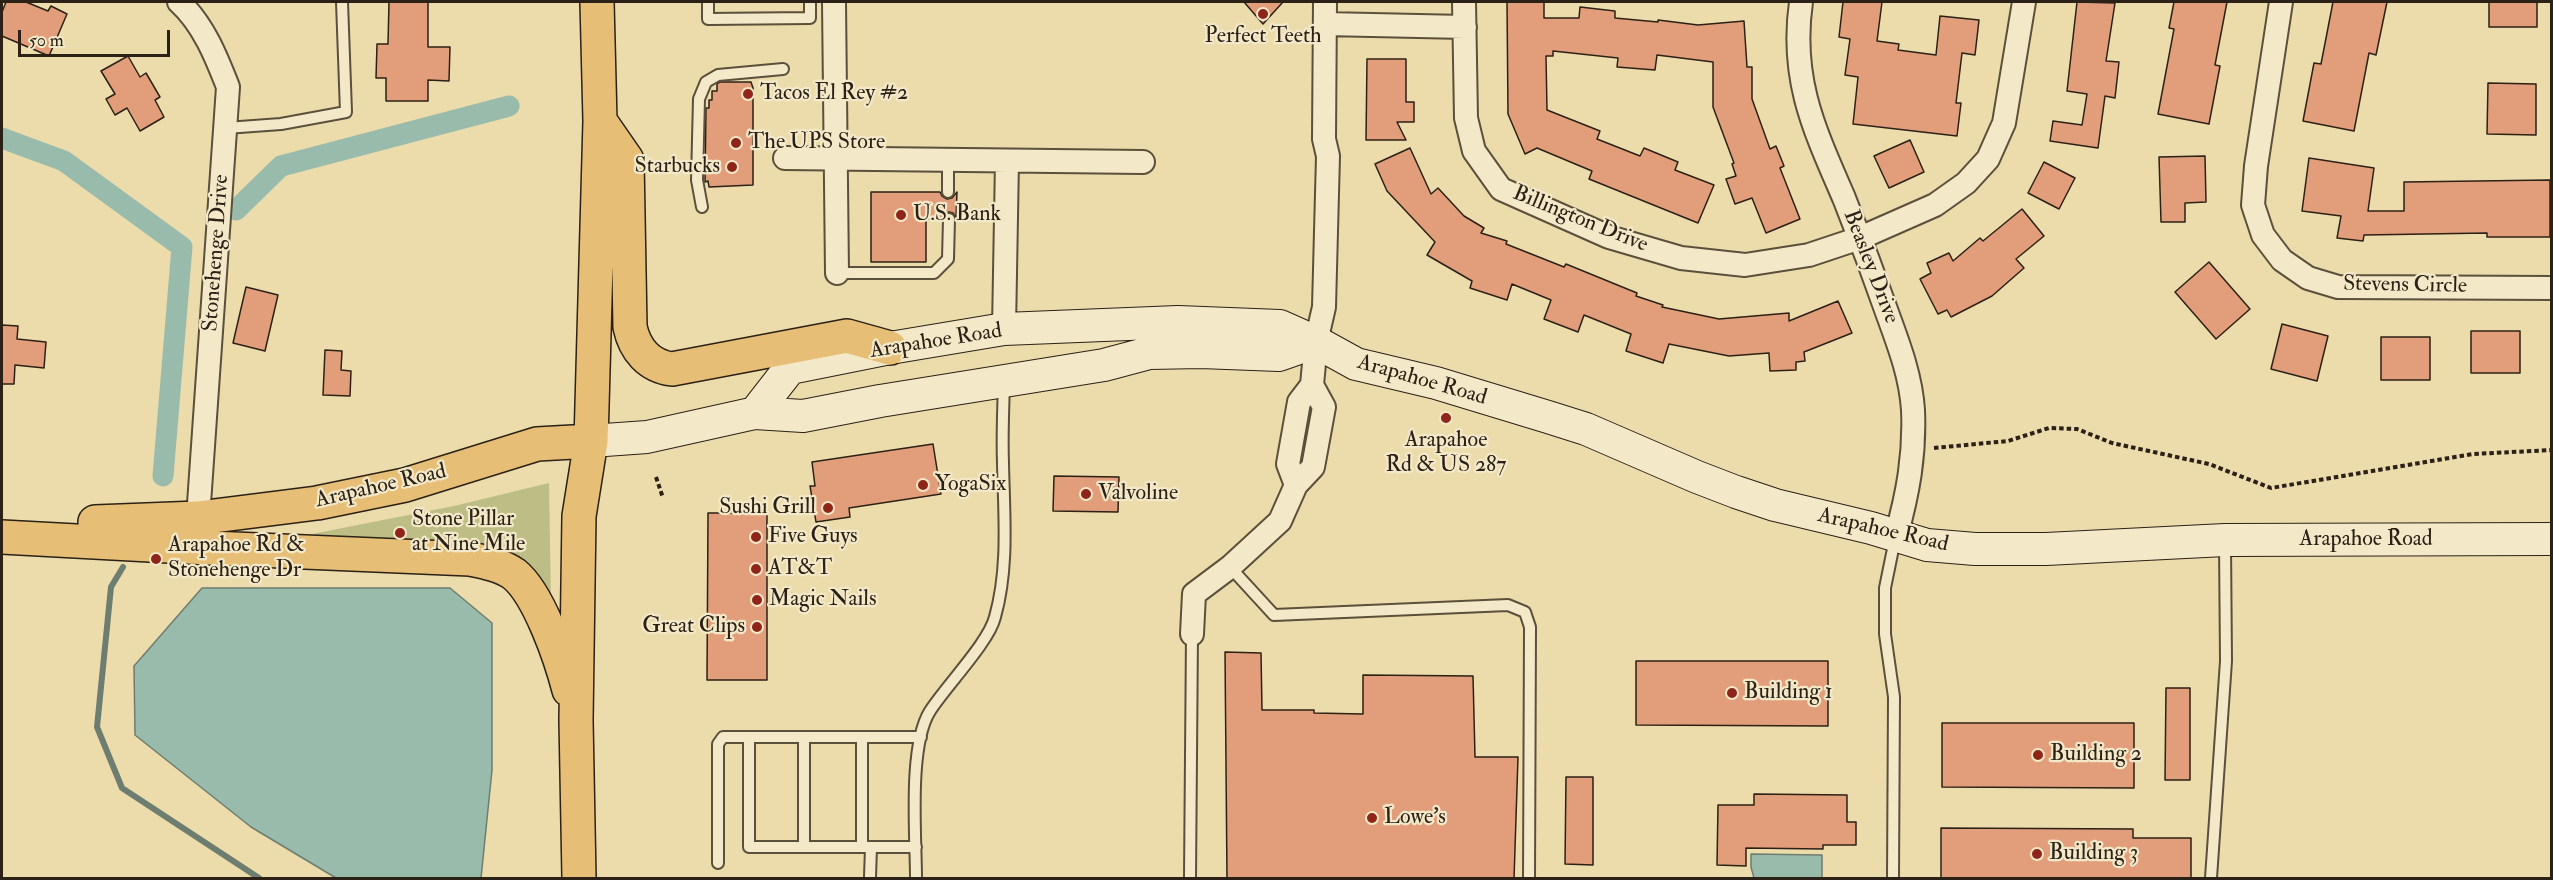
<!DOCTYPE html>
<html>
<head>
<meta charset="utf-8">
<style>
	body { margin:0 }
	#map { position:relative; width:2553px; height:880px; overflow:hidden; background:#ecdbab; font-family:"IM FELL Double Pica",serif }
	canvas { display:block }
	.frame { position:absolute; inset:0; border:3px solid #2b2116; pointer-events:none }
	.scale { position:absolute; left:18px; top:30px; width:152px; height:27px; box-sizing:border-box; border:3px solid #2b2116; border-top:0; padding-left:8px; font-size:18px; line-height:21px; white-space:nowrap; color:#2b2116; -webkit-text-stroke:4px #f3e8c8; paint-order:stroke }
</style>
</head>
<body>
<div id="map">
<canvas width="2553" height="880"></canvas>
<div class="frame"></div>
<div class="scale">50 m</div>
</div>
<script>
const g = document.querySelector('canvas').getContext('2d');
g.lineJoin = 'round';
function fillPath(path, color) {
  g.fillStyle = color;
  g.fill(path, 'evenodd');
}
function strokePath(path, color, width, dash) {
  g.strokeStyle = color;
  g.lineWidth = width;
  g.lineCap = dash ? 'butt' : 'round';
  g.setLineDash(dash || []);
  g.stroke(path);
}
function drawText(font, color, halo, rows, align = 'center') {
  g.font = font + ' "IM FELL Double Pica",serif';
  g.lineWidth = 4.5;
  g.setLineDash([]);
  g.textBaseline = 'middle';
  g.strokeStyle = halo;
  g.fillStyle = color;
  for (const [text, x, y, turn = 0] of rows) {
    g.save();
    g.translate(x, y);
    g.rotate((+turn || 0) * Math.PI / 180);
    g.textAlign = isNaN(turn) ? turn : align;
    if (halo) g.strokeText(text, 0, 0);
    g.fillText(text, 0, 0);
    g.restore();
  }
}
const green = new Path2D(`
	M549,483L551,604L526,573L307,541L310,535L317,533L454,506Z`);
const water = new Path2D(`
	M202,588H450L492,623V770L481,878H336L251,827L135,735L134,666Z
	M1751,854L1822,855V878H1754L1751,867Z`);
const stream = new Path2D(`
	M123,567L111,587L97,727L122,788L259,878`);
const canal = new Path2D(`
	M2,138L64,161L182,247L163,476
	M236,210L281,166L509,106`);
const building = new Path2D(`
	M6,2H26L48,11L51,6L67,14L49,56L2,36V12Z
	M389,2H428V47H450L449,81L428,80V101H386V78H376L377,44H388Z
	M1244,2H1283L1263,24Z
	M1507,2H1544V18H1579L1580,7L1615,11V18L1658,22V20L1698,25L1744,21L1747,67H1752V99L1770,149L1776,146L1784,166L1780,168L1800,219L1766,233L1752,198L1735,204L1726,179L1736,176L1732,164L1734,163L1713,107V62L1657,55L1655,70L1617,67L1618,58L1553,51V56H1546L1547,110L1600,131L1597,139L1640,156L1644,148L1678,162L1675,170L1714,185L1698,223L1589,179L1592,171L1537,148L1525,154L1508,114Z
	M1843,2H1882L1877,41L1899,44L1898,50L1936,55L1940,16L1979,20L1975,55L1962,53L1956,103H1961L1957,136L1853,124L1858,77L1845,75L1850,39L1839,37Z
	M2077,2L2115,3L2106,61L2119,62L2115,98L2105,96L2098,148L2050,141L2053,121L2082,125L2087,94L2067,91Z
	M2174,2H2227L2215,65L2220,66L2209,124L2158,114L2174,29L2169,28Z
	M2333,2H2387L2376,55L2369,53L2354,131L2303,121L2314,63L2321,64Z
	M2489,2H2537V27H2489Z
	M128,56L140,77L146,73L160,97L155,100L164,117L140,131L127,108L115,115L106,99L115,94L101,71Z
	M1367,59H1406V102H1414V122H1397L1406,140H1366Z
	M720,82H751L753,88V185L709,187L708,181L705,182L706,108H709V100H712V91H717V84Z
	M2488,83L2536,84V135L2487,134Z
	M1910,140L1924,172L1889,188L1874,156Z
	M1410,148L1431,194L1438,188L1464,216L1484,228L1481,233L1507,241L1506,244L1564,267L1566,264L1637,293L1636,296L1663,305L1662,307L1719,319L1789,313V321L1838,301L1852,333L1804,352L1805,361L1796,362V370L1770,371L1769,353L1729,356L1669,344L1663,363L1626,351L1631,334L1584,315L1578,332L1544,319L1551,300L1512,284L1507,300L1470,288L1472,281L1427,255L1435,242L1387,191L1375,164Z
	M2205,156L2206,202L2185,203V222H2161L2159,157Z
	M2309,158L2374,168L2368,211H2404V182L2550,180V237H2487V233L2364,235L2363,241L2337,238L2341,216L2302,211Z
	M2044,162L2075,178L2059,209L2028,193Z
	M871,192H940L942,196L947,199L952,198L957,192L956,218L953,213L949,212L943,215L942,219H926V262H871Z
	M2022,209L2044,236L2016,259L2024,268L1992,296L1951,317L1947,310L1938,314L1920,279L1931,273L1927,263L1949,253L1953,261L1980,238L1983,241Z
	M2209,262L2250,309L2216,339L2175,292Z
	M246,287L278,295L265,351L233,343Z
	M2282,324L2328,336L2317,381L2271,369Z
	M2,325L18,326L17,339L46,342L44,368L15,365L14,384H2Z
	M2471,331H2520V373H2471Z
	M2381,337H2430V380H2381Z
	M325,350L342,351L341,370L351,371L350,396L323,395Z
	M933,444L941,494L849,508L850,517L816,522L810,486H815L812,462Z
	M1054,476L1119,477L1118,512L1053,511Z
	M708,513H767V680H707Z
	M1225,652L1261,653L1262,710H1314V713L1363,714V675L1473,676L1475,757H1518L1514,879H1227Z
	M1636,661H1828V726L1636,725Z
	M2166,688H2190V780H2165Z
	M1942,723H2134V788L1942,787Z
	M1566,777H1593V865L1565,864Z
	M1754,794L1847,795V822H1856V845H1823V849L1746,848V866L1717,865L1718,805H1754Z
	M1941,828L2133,829V838H2191V879H1941Z`);
const path = new Path2D(`
	M1934,448L2008,441L2049,428L2077,429L2112,443L2209,464L2271,488L2473,454L2552,450
	M656,477L663,498`);
const lane = new Path2D(`
	M708,2V19L810,18V2
	M226,128L281,124L346,112L342,2
	M948,160V192
	M702,207L697,180L699,99L706,82L718,75L783,69
	M837,273H934L948,259L949,219
	M1230,567L1274,615L1508,605L1525,612L1530,627L1529,878
	M804,847V737
	M862,847V737
	M916,847H749V737H921
	M718,863V744L723,737H749
	M870,877L871,847
	M916,878C916,836 908,746 930,711C946,686 989,642 995,617C1009,567 1004,515 1003,463C1002,437 1003,411 1004,385
	M1190,878L1192,634
	M1893,878L1894,697L1885,634V588L1895,539
	M2211,878L2226,661L2225,544`);
const street = new Path2D(`
	M179,2C203,24 216,56 228,87L198,518
	M834,2L837,273
	M1464,2L1466,118L1474,151L1501,189L1609,237L1681,258L1745,265L1809,255L1860,238L1935,205L1966,183L1988,159L2004,123L2024,2
	M1801,2C1790,79 1814,129 1844,198C1860,238 1875,278 1889,318C1900,348 1911,378 1913,410C1915,455 1908,493 1896,536
	M2281,2L2256,166L2253,205L2263,235L2282,260L2308,278L2338,287L2552,288
	M1325,24L1465,27
	M785,158L1143,162
	M1004,329L1007,161
	M1296,485L1288,464L1299,402L1312,385L1316,342L1324,307L1328,156L1324,139L1325,2
	M1192,634L1194,594L1230,567L1280,521L1296,485L1313,467L1324,407L1312,385`);
const secondary = new Path2D(`
	M755,413L790,368L890,348L1004,329L1178,322L1280,326L1316,342L1356,364L1436,383L1548,417L1586,429L1697,477L1736,492L1775,505L1871,528L1927,545L1975,549H2046L2225,540L2552,539
	M591,441L647,437L755,413L803,416L880,401L1104,365L1149,353L1201,352L1279,355L1316,342`);
const primary = new Path2D(`
	M600,121L627,160L630,327C635,350 649,366 672,369L847,336L890,348
	M95,522L198,518L317,503L405,485L537,444L591,441
	M2,537L187,547L470,559C485,562 501,565 514,574C539,594 561,659 569,690
	M579,878L576,720L579,516L591,441L600,121L597,2`);
const markers = [
	[1263,14,6,"#8f2418"],
	[748,94,6,"#8f2418"],
	[736,143,6,"#8f2418"],
	[732,167,6,"#8f2418"],
	[901,215,6,"#8f2418"],
	[1446,418,6,"#8f2418"],
	[923,485,6,"#8f2418"],
	[1086,494,6,"#8f2418"],
	[828,508,6,"#8f2418"],
	[400,533,6,"#8f2418"],
	[756,537,6,"#8f2418"],
	[156,559,6,"#8f2418"],
	[756,569,6,"#8f2418"],
	[757,600,6,"#8f2418"],
	[757,627,6,"#8f2418"],
	[1732,693,6,"#8f2418"],
	[2038,755,6,"#8f2418"],
	[1372,818,6,"#8f2418"],
	[2037,854,6,"#8f2418"]
];
const poiNames = [
	["Perfect Teeth",1263,37,"center"],
	["Tacos El Rey #2",760,94],
	["The UPS Store",748,143],
	["Starbucks",720,167,"right"],
	["U.S. Bank",913,215],
	["Arapahoe",1446,441,"center"],
	["Rd & US 287",1446,466,"center"],
	["YogaSix",935,485],
	["Valvoline",1098,494],
	["Sushi Grill",816,508,"right"],
	["Stone Pillar",412,520],
	["at Nine Mile",412,545],
	["Five Guys",768,537],
	["Arapahoe Rd &",168,546],
	["Stonehenge Dr",168,571],
	["AT&T",768,569],
	["Magic Nails",769,600],
	["Great Clips",745,627,"right"],
	["Building 1",1744,693],
	["Building 2",2050,755],
	["Lowe's",1384,818],
	["Building 3",2049,854]
];
const streetNames = [
	["Billington Drive",1580,220,22],
	["Stonehenge Drive",217,253,-86],
	["Beasley Drive",1870,267,69],
	["Stevens Circle",2405,286,1],
	["Arapahoe Road",936,342,-9],
	["Arapahoe Road",1422,381,16],
	["Arapahoe Road",381,487,-13],
	["Arapahoe Road",1883,531,13],
	["Arapahoe Road",2366,540]
];
fillPath(green, '#bdbe85');
fillPath(water, '#99bbab');
strokePath(water, '#6d7d6f', 1.5);
strokePath(stream, '#6d7d6f', 6);
strokePath(canal, '#99bbab', 21);
fillPath(building, '#e29e7b');
strokePath(building, '#2b2116', 1.5);
strokePath(lane, '#5b503b', 14);
strokePath(street, '#5b503b', 26);
strokePath(secondary, '#2b2116', 34);
strokePath(primary, '#2b2116', 36);
strokePath(path, '#2b2116', 4, [4.5, 3]);
strokePath(lane, '#f3e8c8', 10);
strokePath(street, '#f3e8c8', 22);
strokePath(secondary, '#f3e8c8', 32);
strokePath(primary, '#e6be76', 33);
for (const [x, y, r, color] of markers) {
  const dot = new Path2D();
  dot.arc(x, y, r, 0, 2 * Math.PI);
  g.fillStyle = color;
  g.fill(dot);
  strokePath(dot, '#f3e8c8', 2);
}
drawText('22px', '#2b2116', '#f3e8c8', poiNames, 'left');
drawText('22px', '#2b2116', '#f3e8c8', streetNames);
</script>
</body>
</html>
